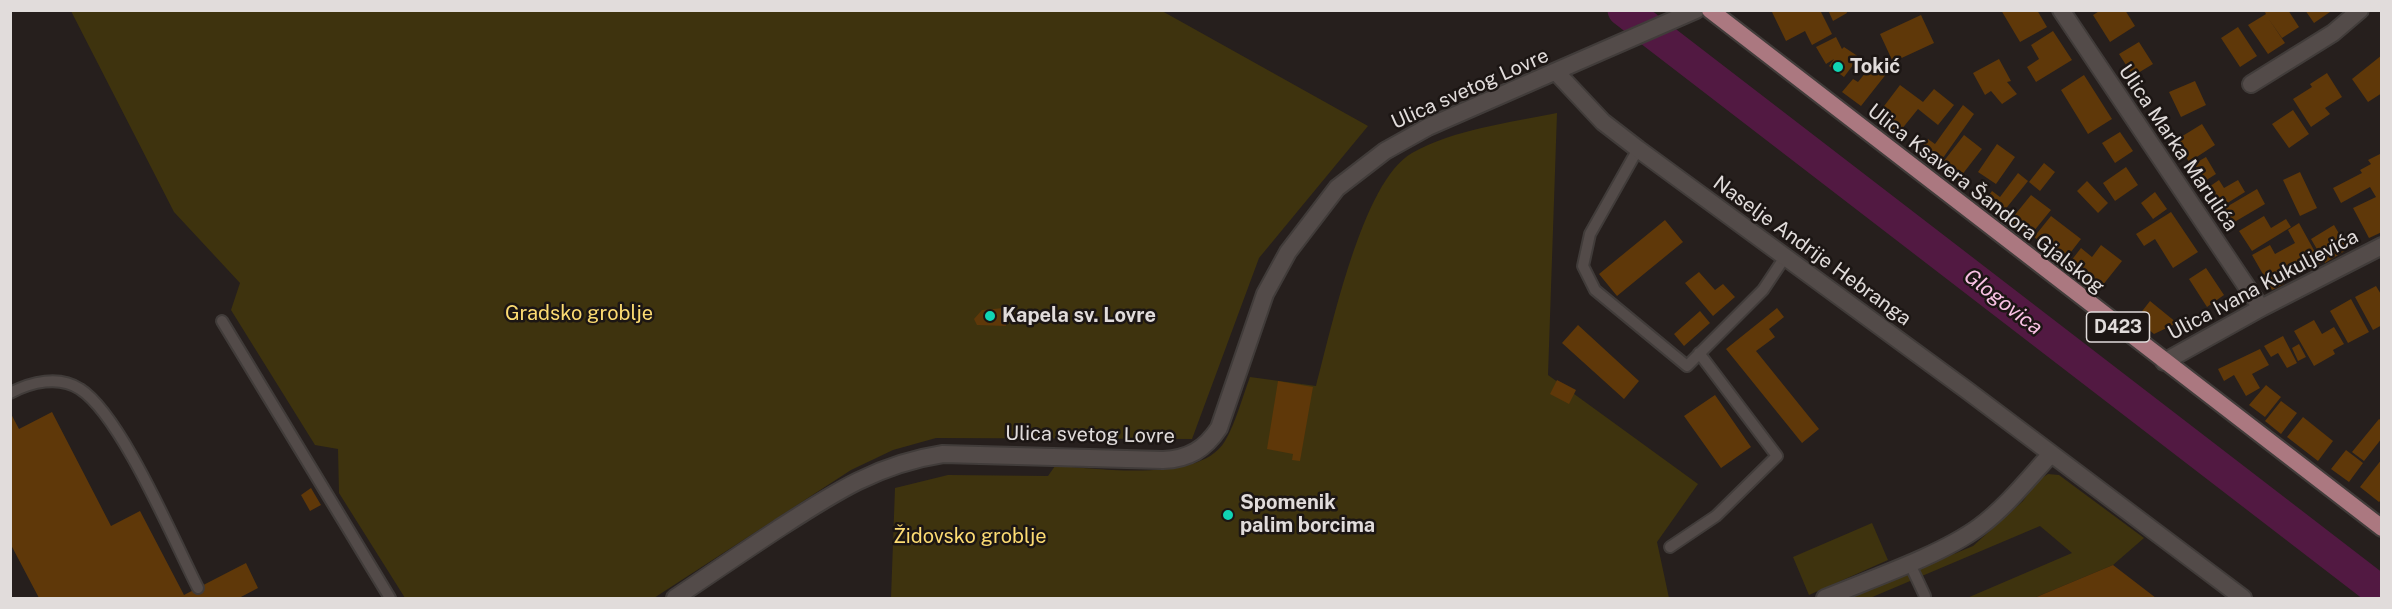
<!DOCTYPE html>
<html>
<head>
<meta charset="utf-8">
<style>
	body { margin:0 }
	#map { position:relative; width:2392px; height:609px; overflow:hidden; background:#261f1d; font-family:"Public Sans",sans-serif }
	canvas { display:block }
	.frame { position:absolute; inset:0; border:12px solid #e1dcdb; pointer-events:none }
</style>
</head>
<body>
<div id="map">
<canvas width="2392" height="609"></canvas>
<div class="frame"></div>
</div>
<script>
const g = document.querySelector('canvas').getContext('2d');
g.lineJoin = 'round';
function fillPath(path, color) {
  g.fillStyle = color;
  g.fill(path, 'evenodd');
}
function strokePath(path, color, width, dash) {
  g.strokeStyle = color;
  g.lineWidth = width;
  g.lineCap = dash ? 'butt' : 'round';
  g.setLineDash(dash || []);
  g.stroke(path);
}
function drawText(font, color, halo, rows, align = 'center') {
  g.font = font + ' "Public Sans",sans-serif';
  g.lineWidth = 5;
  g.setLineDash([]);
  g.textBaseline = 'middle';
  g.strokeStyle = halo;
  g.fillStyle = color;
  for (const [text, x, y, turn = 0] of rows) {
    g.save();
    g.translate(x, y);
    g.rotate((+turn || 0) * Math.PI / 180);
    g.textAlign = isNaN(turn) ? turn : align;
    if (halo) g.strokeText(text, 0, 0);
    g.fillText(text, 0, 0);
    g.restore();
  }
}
const green = new Path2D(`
	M71,11H1162L1368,126L1259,258L1192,439L936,438L893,450L851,470L654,598H405L339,493L338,449L315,445L231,310L240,283L174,212Z
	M1557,113L1548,375L1698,484L1657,542L1669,598H891L895,488L948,475L1048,476L1055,466C1098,468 1200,484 1225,441C1236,422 1242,398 1250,377L1316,386C1331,331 1362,181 1412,153C1455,129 1509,123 1557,113Z
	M2048,474L2059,475L2144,538L2113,565L2034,598H1967L2072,553L2040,526L1870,598H1849L1973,546L2023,501L2037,481Z
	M1872,523L1888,560L1809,595L1793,557Z`);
const river = new Path2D(`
	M1624,10L2382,593`);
const building = new Path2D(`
	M1776,10H1820L1832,34L1812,45L1805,31L1786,41L1772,12Z
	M1828,10H1846L1847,13L1833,21Z
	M2001,10H2037L2047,27L2020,42Z
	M2101,10H2125L2135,26L2110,42L2093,15Z
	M2264,10H2288L2299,27L2282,38L2268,18L2285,43L2268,54L2248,25L2266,14Z
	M2305,10H2329L2330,12L2314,23Z
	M1921,15L1934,43L1893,62L1880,34Z
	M2238,27L2257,56L2240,67L2221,38Z
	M2053,31L2072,60L2036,82L2027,67L2039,59L2031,45Z
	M1836,37L1842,49L1844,47L1859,57L1844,77L1829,66L1834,59L1826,64L1816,47Z
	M2139,42L2153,64L2133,76L2119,54Z
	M2382,55V93L2368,102L2352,79Z
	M1999,59L2011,81L2007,82L2017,94L2002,104L1991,91L1985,95L1973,73Z
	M1874,62L1887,73L1861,106L1842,92L1853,79L1858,82Z
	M2327,73L2342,97L2325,108L2330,114L2311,127L2293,99L2312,87L2310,84Z
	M2084,75L2112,119L2088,134L2061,90Z
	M2195,81L2206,105L2181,117L2169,92Z
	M1900,85L1923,102L1934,89L1954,105L1938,125L1918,109L1897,135L1875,118Z
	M1963,105L1974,114L1938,165L1919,151L1928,139L1935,144Z
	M2293,110L2309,134L2289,148L2272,124Z
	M2202,124L2215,145L2189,162L2176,140Z
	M2120,132L2133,151L2115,163L2102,143Z
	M1964,135L1982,149L1958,180L1940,166Z
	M1997,144L2015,157L1996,184L1978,172Z
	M2382,153V232L2369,238L2353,208L2376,197L2370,187L2341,203L2333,188L2362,173L2360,170L2371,164L2368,160Z
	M2206,157L2216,174L2205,181L2194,164Z
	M2044,163L2055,172L2040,191L2029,182Z
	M2126,167L2138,185L2115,201L2103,183Z
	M2300,172L2317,208L2300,216L2283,180Z
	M2018,173L2028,181L2000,216L1983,203L1992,191L2000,197Z
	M2219,180L2224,188L2238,180L2245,192L2221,207L2209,187Z
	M2087,181L2108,203L2098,213L2077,191Z
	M2257,189L2265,204L2231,224L2223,209Z
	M2155,192L2167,209L2153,219L2141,203Z
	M2031,195L2051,210L2029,237L2009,222Z
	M2171,212L2198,252L2173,268L2155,239L2144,246L2136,234Z
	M2051,216L2081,239L2064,261L2034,237Z
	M2264,216L2271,228L2286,219L2291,227L2252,251L2239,231Z
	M1665,220L1683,242L1617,296L1599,274Z
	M2299,223L2321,263L2310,270L2308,266L2282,281L2284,284L2272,290L2252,255L2270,245L2275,254L2295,243L2288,230Z
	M2334,225L2348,249L2325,263L2311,239Z
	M2101,245L2122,261L2098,291L2067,266L2081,248L2092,257Z
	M2206,268L2224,295L2207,307L2189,279Z
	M1699,272L1715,290L1723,284L1735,297L1713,316L1685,283Z
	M2376,286L2382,296V325L2373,330L2355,297Z
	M2351,299L2369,332L2348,343L2330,311Z
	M2150,301L2177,323L2154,334L2136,319Z
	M1004,308L1006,326L977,325L974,319L982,310Z
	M1777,308L1784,317L1769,329L1775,337L1756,351L1819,429L1802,443L1726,349Z
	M1700,311L1710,323L1684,346L1674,334Z
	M2314,320L2322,334L2334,327L2344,344L2333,350L2335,354L2314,366L2294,331Z
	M1578,325L1639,381L1624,399L1562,343Z
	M2283,336L2297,363L2287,368L2278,353L2271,357L2264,346Z
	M2299,344L2306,357L2298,361L2292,348Z
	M2260,349L2269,365L2252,374L2260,388L2246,396L2234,375L2224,381L2218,369Z
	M1557,380L1576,390L1569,404L1550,394Z
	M1278,381L1313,387L1300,461L1292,460L1293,454L1267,449Z
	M2266,385L2281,397L2265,417L2249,405Z
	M1715,395L1751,447L1721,468L1684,416Z
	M2281,401L2297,413L2281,434L2265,421Z
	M10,412L19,429L52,412L111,526L140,511L184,595L246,563L258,588L239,598H39L10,543Z
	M2303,417L2333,441L2318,461L2287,437Z
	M2379,419L2382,421V438L2364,461L2352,452Z
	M2346,450L2363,463L2349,482L2331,469Z
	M2382,459V499L2379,502L2360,487Z
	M311,488L321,505L310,511L301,495Z
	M2113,565L2156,598H2034Z`);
const service = new Path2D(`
	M1638,149L1590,234L1583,266L1595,290L1687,366L1763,290L1785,257
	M222,321L390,598
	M10,393C31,382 59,375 80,389C121,415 174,541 198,588
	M1670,547L1716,516L1777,456L1699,353
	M1909,562L1925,596`);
const minor = new Path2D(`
	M2061,10L2261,308
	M1557,73L1603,122L1638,149L1968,391L2243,598
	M2251,84L2333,33L2360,10
	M2164,362L2261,308L2382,246
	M675,598C709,575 743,552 778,529C832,494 877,464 943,454L1163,460C1189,459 1205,449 1219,428L1265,294L1288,252L1337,188L1385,151L1428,127L1696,10
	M1825,598C1871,579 1941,555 1979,527C2006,507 2028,479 2050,455`);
const primary = new Path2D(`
	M1710,10L2382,528`);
const markers = [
	[1838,67,6,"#10d5b4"],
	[990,316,6,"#10d5b4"],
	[1228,515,6,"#10d5b4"]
];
const shields = [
	[2118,327,63]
];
const shieldNames = [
	["D423",2118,327]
];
const poiNames = [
	["Tokić",1850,67],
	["Kapela sv. Lovre",1002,316],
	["Spomenik",1240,503],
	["palim borcima",1240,526]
];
const streetNames = [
	["Ulica svetog Lovre",1470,89,-24],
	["Ulica Marka Marulića",2178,148,56],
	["Ulica Ksavera Šandora Gjalskog",1986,199,38],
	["Naselje Andrije Hebranga",1812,251,36],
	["Ulica Ivana Kukuljevića",2263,285,-28],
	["Ulica svetog Lovre",1090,435,1]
];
const parkNames = [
	["Gradsko groblje",579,314],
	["Židovsko groblje",970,537]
];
const waterNames = [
	["Glogovica",2003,302,38]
];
fillPath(green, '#3e330e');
strokePath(river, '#521942', 33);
fillPath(building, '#5f3809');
strokePath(service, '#413c3a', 14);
strokePath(minor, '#413c3a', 20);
strokePath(primary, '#413c3a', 20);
strokePath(service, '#534b49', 10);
strokePath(minor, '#534b49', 16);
strokePath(primary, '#ab7880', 16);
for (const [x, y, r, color] of markers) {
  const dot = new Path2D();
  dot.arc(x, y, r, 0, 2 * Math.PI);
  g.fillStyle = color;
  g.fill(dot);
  strokePath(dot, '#1c1614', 2);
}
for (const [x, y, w] of shields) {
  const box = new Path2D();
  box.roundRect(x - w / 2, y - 15, w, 30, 4.5);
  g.fillStyle = '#1c1614';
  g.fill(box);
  strokePath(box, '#e1dcdb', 1.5);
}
drawText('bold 18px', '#e1dcdb', null, shieldNames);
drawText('bold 20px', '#e1dcdb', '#1c1614', poiNames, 'left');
drawText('20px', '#e1dcdb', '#1c1614', streetNames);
drawText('20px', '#fcdb72', '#1c1614', parkNames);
drawText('italic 21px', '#fac2e5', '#1c1614', waterNames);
</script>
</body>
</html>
